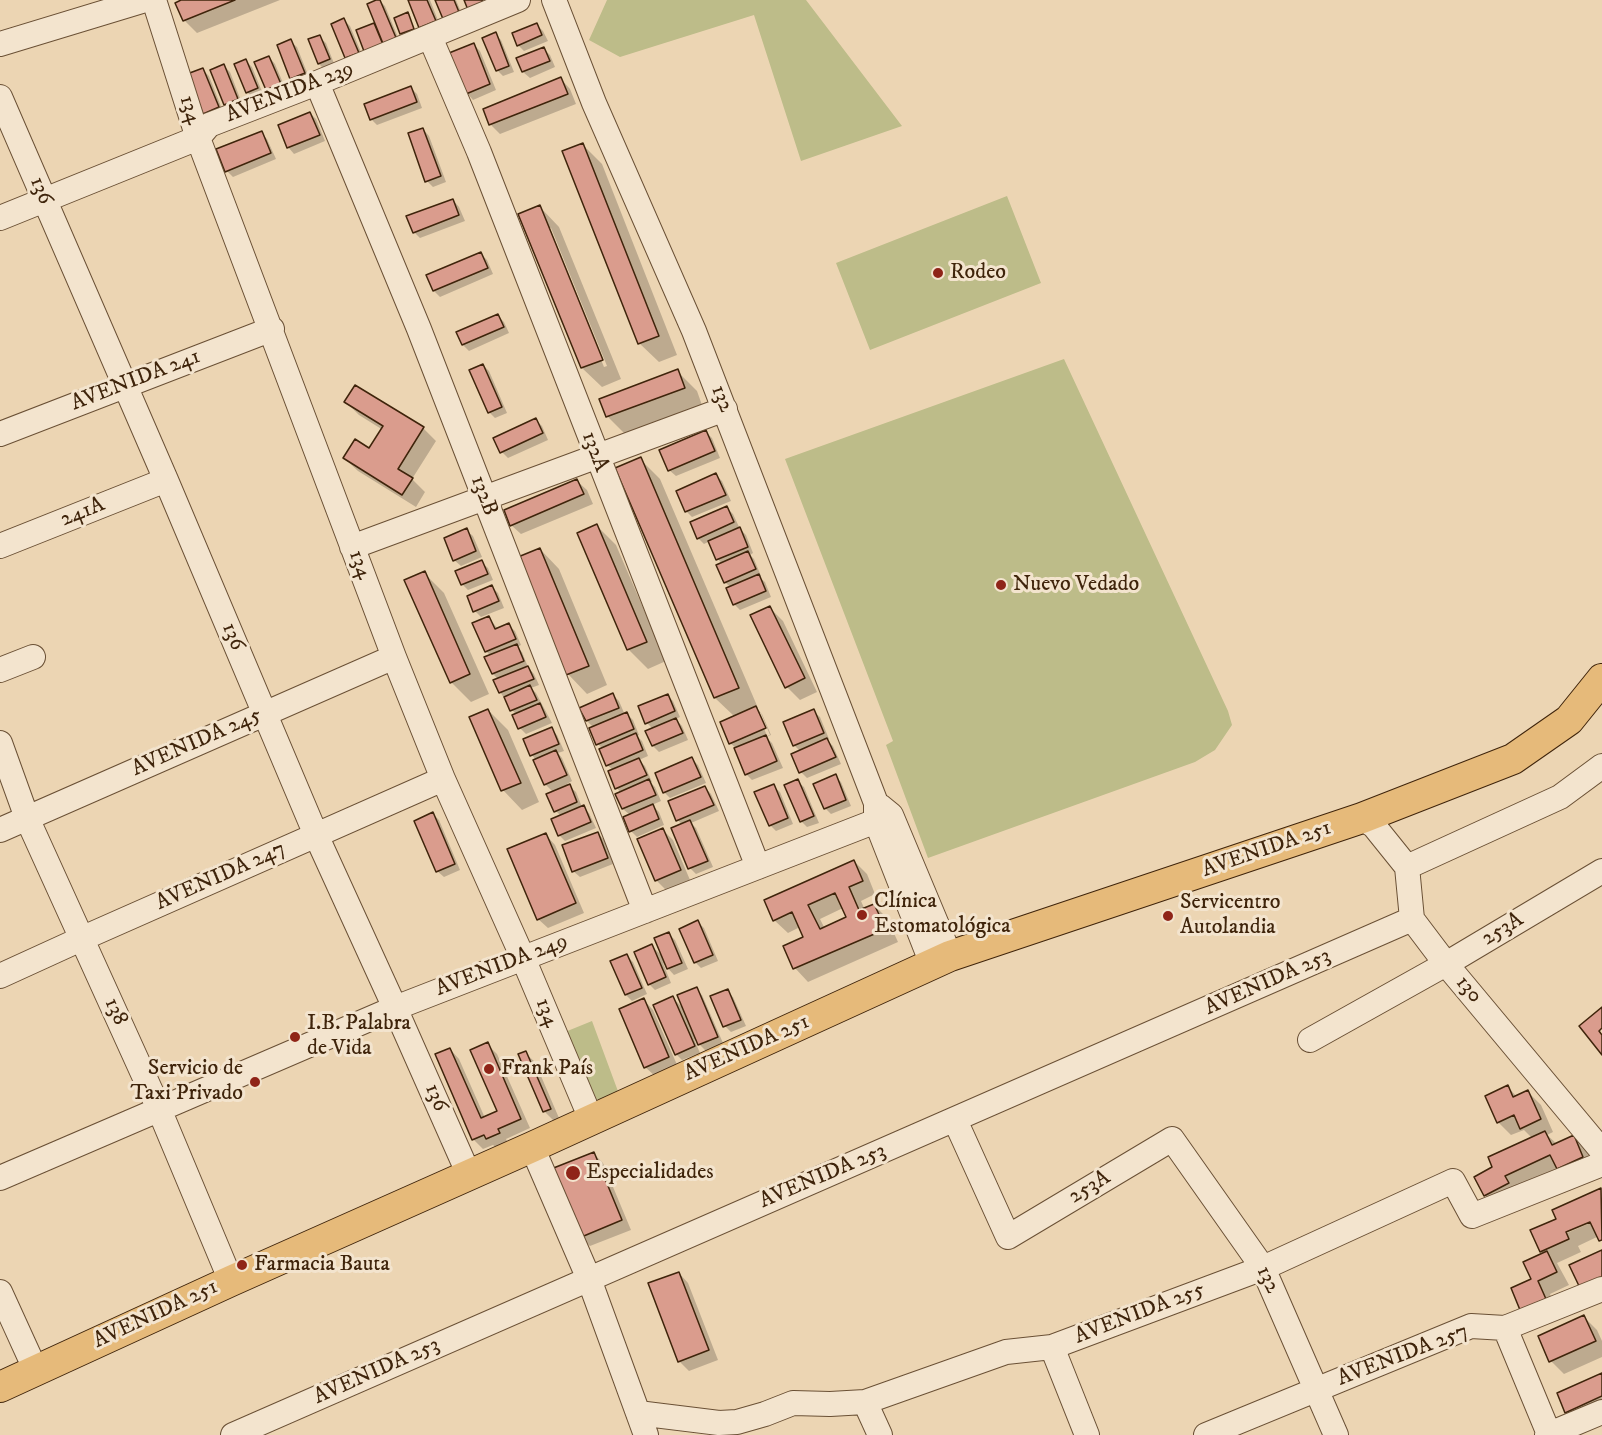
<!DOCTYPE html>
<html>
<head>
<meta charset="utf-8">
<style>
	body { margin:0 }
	canvas { display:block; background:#ecd5b3 }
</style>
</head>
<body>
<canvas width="1602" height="1435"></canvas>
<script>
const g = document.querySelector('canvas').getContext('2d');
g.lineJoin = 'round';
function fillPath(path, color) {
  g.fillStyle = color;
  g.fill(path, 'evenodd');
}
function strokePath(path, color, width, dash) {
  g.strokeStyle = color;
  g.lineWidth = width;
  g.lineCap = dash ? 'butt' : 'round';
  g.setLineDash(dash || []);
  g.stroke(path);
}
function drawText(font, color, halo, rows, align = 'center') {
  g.font = font + ' "IM FELL DW Pica",serif';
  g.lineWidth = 6;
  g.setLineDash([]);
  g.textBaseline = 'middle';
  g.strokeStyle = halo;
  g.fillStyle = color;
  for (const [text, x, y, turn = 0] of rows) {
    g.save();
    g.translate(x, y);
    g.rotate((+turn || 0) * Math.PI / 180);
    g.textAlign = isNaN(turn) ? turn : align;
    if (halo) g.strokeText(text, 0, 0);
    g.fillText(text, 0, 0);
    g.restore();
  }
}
const green = new Path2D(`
	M607,0H806L902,126L801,161L754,15L620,57L589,40Z
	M1007,196L1041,283L870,350L836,263Z
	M1064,359L1228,711L1232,725L1215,750L1195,762L928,858L886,745L893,741L785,459Z
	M592,1021L619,1094L607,1100L596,1099L565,1032Z`);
const shadow = new Path2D(`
	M185,0H280L197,33L184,20Z
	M379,0L385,6L402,47L373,59L357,31L376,23Z
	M410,0H430L441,28Z
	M437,0H456L464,19Z
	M407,14L416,32L404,36L401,33Z
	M344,20L350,26L364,59L352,64L346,58Z
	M537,25L543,31L548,41L524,51L518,45Z
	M495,34L501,40L514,72L503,76L497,70Z
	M319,37L326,43L335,66L325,70L319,64L310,40Z
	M290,41L297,47L310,80L298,85L292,78L279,46Z
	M474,45L480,51L496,90L473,100L467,93Z
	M544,49L550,55L555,67L530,78L523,72L518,59Z
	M269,57L275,64L286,90L267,89Z
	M246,61L252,67L263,94L253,98L247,92Z
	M224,66L230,72L243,106L232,110L225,104Z
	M203,70L209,76L224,114L211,119L205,113Z
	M561,79L570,89L576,104L500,134L491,125L485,110Z
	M411,88L417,94L422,108L377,125L371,119Z
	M310,113L316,119L325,141L294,154L288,147Z
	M423,129L429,136L446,182L433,187L427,181Z
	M261,133L267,139L276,159L233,177L227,171Z
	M583,145L602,164L677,355L659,362L639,343Z
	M453,200L459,207L465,221L420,238L414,232Z
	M540,207L559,227L621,379L602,387L582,368L520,215ZM548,228H551L607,366L604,367Z
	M481,254L487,260L493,274L440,297L434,291Z
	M497,315L504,322L509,333L469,351L463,345Z
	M483,365L489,371L507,413L495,418L489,412Z
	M677,371L697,391L703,408L627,436L607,416Z
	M346,402L423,428L436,441L412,479L425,492L416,507L358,471L344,458L370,450L383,430L359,415Z
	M536,420L542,426L548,440L508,458L502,452Z
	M706,432L712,438L720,458L676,476L669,470Z
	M640,459L660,479L758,708H756L762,714L771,735L766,737L772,743L783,768L752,780L746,774L737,749L730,743L735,717L715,698L617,469ZM758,713H761L770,735L767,736Z
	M716,475L722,481L731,501L692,517L686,511Z
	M577,481L587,490L593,504L521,534L511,525Z
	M727,508L733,514L740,529L746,535L753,553L750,555L754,559L761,576L759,577L765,582L771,597L740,610L734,604L731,588L725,582L722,564L718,559L710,541L704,544L698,538Z
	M597,526L616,545L666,661L648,669L628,649Z
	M466,530L473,536L482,557L461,566L454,560Z
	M540,549L559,569L607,685L587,694L568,674Z
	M481,562L488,568L493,580L468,590L462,584Z
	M424,573L444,593L489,694L471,702L451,682Z
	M492,587L498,593L504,608L481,617L475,611Z
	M770,608L783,621L817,692L800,700L787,687Z
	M489,618L498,629L508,625L515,631L521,645L517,647L522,652L528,667L534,674L539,685L531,688L536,693L552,723L526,734L520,728L516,715L500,692L499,680L493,674L491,656L486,651Z
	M613,695L619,701L625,715L627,714L633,720L639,735L637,736L642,741L648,756L639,760L645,766L652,782H650L655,787L661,801L652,805L659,812L664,825L637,837L631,831L630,815L623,809L617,794L621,793L617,788L613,770L607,765L603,749L598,744L594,728L587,721Z
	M667,695L673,701L680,717L676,719L682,726L688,740L659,752L653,746L647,732L653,729L647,723Z
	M488,710L508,730L539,802L522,810L503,790Z
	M813,711L820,717L829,739L827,740L833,746L841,764L807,778L801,772L800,751L794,745Z
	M551,729L557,735L564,751L558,753L562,758L572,781L567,784L576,792L582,807L589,813L596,828L565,841L559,835L561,816L556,811L553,792L545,784L536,760L532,755L525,740Z
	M692,759L698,765L706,783L670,798L664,792Z
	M835,776L841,782L851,806L831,814L825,808Z
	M797,781L804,787L819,823L807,827L801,821Z
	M773,786L780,792L793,824L776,831L770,825Z
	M705,787L711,794L719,811L691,823L696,828L713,867L696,874L690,868L682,825L678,820Z
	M433,814L439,820L460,870L444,877L437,871Z
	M663,830L673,840L690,880L666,890L657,881L639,840Z
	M598,833L604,840L613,864L580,877L573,871Z
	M546,835L555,845L584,913L548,928L538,919Z
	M854,861L867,874L875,894L861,901L865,910L874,905L887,918L898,942L808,982L795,968L785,947L805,938L800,927L788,933L774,920ZM843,908L848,918L825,929L820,919Z
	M698,922L704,928L718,961L701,968L695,962Z
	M669,934L675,940L688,969L674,975L663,963L671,983L655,990L649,984L652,946L663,957Z
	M627,956L633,962L647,994L632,1001L626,995Z
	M696,989L702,995L723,1043L706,1051L694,1039L700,1053L682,1060L676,1054L673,998L684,1009Z
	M727,991L733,997L746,1026L731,1032L725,1026Z
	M644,1000L653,1010L678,1067L655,1076L645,1067Z
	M487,1044L497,1054L530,1128L506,1139L508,1143L497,1148L493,1145L483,1149L473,1139L450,1049L459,1059L485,1118L498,1112Z
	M525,1053L535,1062L559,1118L554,1121L544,1111Z
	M1508,1087L1517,1097L1528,1092L1541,1105L1553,1132L1547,1135L1557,1144L1573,1137L1586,1150L1595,1170L1498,1208L1485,1195L1494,1168L1532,1138L1524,1130L1511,1135L1498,1122Z
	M594,1154L603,1163L631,1230L590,1246L580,1237Z
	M1601,1190L1602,1241L1599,1236L1578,1246L1581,1252L1557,1263L1569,1285L1550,1294L1558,1312L1535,1322L1533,1280L1544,1254L1541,1251L1558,1219ZM1596,1217L1597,1220L1567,1233V1230Z
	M679,1273L688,1283L718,1360L689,1371L679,1361Z
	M1584,1317L1597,1330L1602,1341V1357L1564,1374L1551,1361Z
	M1602,1375V1415L1580,1425L1567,1412Z`);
const building = new Path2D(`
	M181,0H235L183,21L175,3Z
	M376,0H380L397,40L384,46L367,4Z
	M408,0H427L436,21L419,28Z
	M435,0H454L459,12L443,19Z
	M464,0H482L484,4L468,10Z
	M408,12L414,29L400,34L394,18Z
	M344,18L359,53L345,58L331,24Z
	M374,23L384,47L365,54L356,30Z
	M537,23L542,35L517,46L512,33Z
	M496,32L509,66L496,71L482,38Z
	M320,35L330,59L318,64L308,39Z
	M291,39L305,73L290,79L277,45Z
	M474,43L490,84L466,94L449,53Z
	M544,47L550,61L522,72L516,58Z
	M269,56L281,84L266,90L254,62Z
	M246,59L258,88L246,93L234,64Z
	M224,64L238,99L224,105L210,70Z
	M203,68L219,107L203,114L187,74Z
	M561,77L568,94L489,125L483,109Z
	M411,86L417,102L370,120L364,104Z
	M310,112L320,135L287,148L278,125Z
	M423,128L441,176L425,182L408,133Z
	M262,131L271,153L225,172L216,149Z
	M583,143L659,336L638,344L562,151Z
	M453,199L459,215L413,233L406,216Z
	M540,205L603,360L581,368L518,214Z
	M481,252L488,268L433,291L426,275Z
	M498,314L504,327L462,345L456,332Z
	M483,364L502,407L488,413L469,370Z
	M678,369L685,388L606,417L599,399Z
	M355,385L424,427L398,469L413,478L402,495L343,458L355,439L369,448L383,426L344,402Z
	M536,418L543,433L500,453L493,438Z
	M706,430L715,451L668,471L659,450Z
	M641,457L739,688L714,698L615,468Z
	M716,473L726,495L685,512L676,491Z
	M577,479L584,494L510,526L504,510Z
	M727,506L734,522L697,539L690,522Z
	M597,524L647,642L627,650L577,533Z
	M740,527L748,547L716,560L708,541Z
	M467,528L476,551L453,561L444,538Z
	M540,548L589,666L566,675L518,557Z
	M748,551L756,569L724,583L716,565Z
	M482,560L488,574L461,585L455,571Z
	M425,571L470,674L450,683L404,580Z
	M759,574L766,591L733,605L726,588Z
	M492,585L499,601L473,612L467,596Z
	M770,606L805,678L785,688L750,615Z
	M489,616L495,629L509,623L516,639L485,652L472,623Z
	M517,644L524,661L492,674L484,657Z
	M528,666L534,679L499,693L493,680Z
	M530,685L537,700L510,711L504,697Z
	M613,693L619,708L586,721L579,708Z
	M668,694L675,711L645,724L638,706Z
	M540,703L546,717L518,729L512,715Z
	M756,706L766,728L729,744L720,722Z
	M488,709L521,783L501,791L469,717Z
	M814,709L824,733L793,746L783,722Z
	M627,712L634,729L596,745L589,728Z
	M676,718L683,733L652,746L645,731Z
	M552,727L559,744L530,756L523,739Z
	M636,733L643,750L606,766L599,749Z
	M766,735L777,761L745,775L734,748Z
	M827,738L836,757L799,773L791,754Z
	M556,750L567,775L544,785L533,760Z
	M692,757L701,777L663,793L655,773Z
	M639,758L647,775L615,789L608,771Z
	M836,774L846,800L824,809L813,784Z
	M649,779L656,795L622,809L615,794Z
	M798,779L814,816L800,822L784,785Z
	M570,784L577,802L554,812L546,794Z
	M774,784L788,818L769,826L754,792Z
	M705,786L714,805L676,821L668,801Z
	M653,804L659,819L629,832L623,817Z
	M584,805L591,822L558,836L551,819Z
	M433,812L455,864L436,872L414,821Z
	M690,820L708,861L688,869L671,828Z
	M663,828L681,870L655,881L637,839Z
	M598,832L608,858L572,872L562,845Z
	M546,833L576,903L537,920L507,849Z
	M854,860L863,881L849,887L859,910L874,904L886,929L793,969L783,946L803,937L792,912L773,921L764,900ZM835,893L846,917L820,929L808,905Z
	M698,920L713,955L694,963L679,929Z
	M669,932L682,963L667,969L654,938Z
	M652,944L666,977L648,985L634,952Z
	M627,954L642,988L625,995L610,961Z
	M697,987L718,1037L698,1045L677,995Z
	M728,989L741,1020L723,1027L710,996Z
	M673,996L695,1046L675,1055L653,1005Z
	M644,998L669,1057L644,1068L619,1009Z
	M1602,1007V1028L1599,1031L1602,1035V1055L1579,1026Z
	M488,1042L521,1119L498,1129L500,1133L486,1139L484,1135L472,1140L435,1054L450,1048L481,1118L497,1111L470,1050Z
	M526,1051L551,1109L543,1112L518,1054Z
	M1508,1085L1513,1097L1528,1090L1541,1119L1520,1129L1514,1115L1497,1123L1485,1096Z
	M1545,1131L1552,1145L1574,1135L1583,1157L1557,1169L1550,1155L1505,1176L1509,1183L1484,1196L1474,1177L1492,1167L1488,1157Z
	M594,1152L622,1220L579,1238L551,1169Z
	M1601,1188L1602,1240L1599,1241L1590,1222L1566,1232L1569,1239L1540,1252L1530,1230L1556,1219L1552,1210Z
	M1602,1250V1278L1580,1288L1569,1265Z
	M1547,1251L1557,1272L1538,1281L1546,1299L1520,1310L1511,1288L1531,1279L1523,1262Z
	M679,1272L709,1350L678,1362L648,1283Z
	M1584,1315L1596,1341L1549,1362L1538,1336Z
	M1602,1373V1396L1565,1413L1557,1393Z`);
const minor = new Path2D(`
	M154,0L198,138L394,657L443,779L523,958L591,1119
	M554,0L594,103L694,331L876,803V821L932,964
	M430,37L479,152L758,867
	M0,44L145,0
	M317,83L419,329L645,911
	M0,97L166,480L316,835L395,1008L469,1175
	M0,218L198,138L209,125L317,83L518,0
	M0,434L272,329
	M0,546L166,480
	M352,547L725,409
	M0,670L33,657
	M0,743L27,818L159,1109L231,1281
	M880,806L891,815L950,956
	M1362,818L1374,826L1407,867L1412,919L1446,964L1602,1151
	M0,830L394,657
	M1407,867L1560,797L1602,766
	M0,976L81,939L443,779
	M1310,1040L1446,964L1602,871
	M955,1120L1008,1237L1172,1139L1263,1268L1336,1435
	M532,1147L589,1279L646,1435
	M0,1178L395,1008L889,816
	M0,1292L36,1371
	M1505,1328L1549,1434
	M1052,1347L1087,1435
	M865,1402L880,1435
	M638,1413L719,1423L737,1422L765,1414L793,1403L830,1404L865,1402L1006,1352L1052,1347L1263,1268L1453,1181L1472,1216L1602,1164
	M233,1435L1412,919
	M1206,1435L1471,1326L1505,1328L1602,1289
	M1547,1435L1602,1412`);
const major = new Path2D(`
	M0,1387L231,1281L532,1147L950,956L1362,818L1513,759L1569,720L1602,679`);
const markers = [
	[938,273,6,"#8f2418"],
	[1001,585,6,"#8f2418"],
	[862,915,6,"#8f2418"],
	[1168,916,6,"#8f2418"],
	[295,1037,6,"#8f2418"],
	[489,1069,6,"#8f2418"],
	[255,1082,6,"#8f2418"],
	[573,1173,8,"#8f2418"],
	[242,1265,6,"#8f2418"]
];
const streetNames = [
	["AVENIDA 239",290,93,-21],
	["134",189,110,72],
	["136",40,191,67],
	["AVENIDA 241",136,381,-21],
	["132",721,399,68],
	["132A",594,452,69],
	["132B",483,496,69],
	["241A",83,513,-22],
	["134",359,565,69],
	["136",232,637,67],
	["AVENIDA 245",197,743,-24],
	["AVENIDA 251",1267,850,-19],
	["AVENIDA 247",221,877,-24],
	["253A",1503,930,-31],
	["AVENIDA 249",502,966,-21],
	["AVENIDA 253",1268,983,-24],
	["130",1468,990,50],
	["138",115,1012,65],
	["134",546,1013,68],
	["AVENIDA 251",747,1049,-24],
	["136",435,1098,67],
	["AVENIDA 253",823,1177,-23],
	["253A",1090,1188,-31],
	["132",1267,1280,64],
	["AVENIDA 255",1140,1314,-21],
	["AVENIDA 251",156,1315,-25],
	["AVENIDA 257",1403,1356,-21],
	["AVENIDA 253",377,1372,-24]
];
const poiNames = [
	["Rodeo",950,273],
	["Nuevo Vedado",1013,585],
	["Clínica",874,902],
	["Estomatológica",874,927],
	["Servicentro",1180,903],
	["Autolandia",1180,928],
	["I.B. Palabra",307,1024],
	["de Vida",307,1049],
	["Servicio de",243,1069,"right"],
	["Taxi Privado",243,1094,"right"],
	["Frank País",501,1069],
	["Especialidades",586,1173],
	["Farmacia Bauta",254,1265]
];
fillPath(green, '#bdbc89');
fillPath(shadow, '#0003');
fillPath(building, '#da9c8d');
strokePath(building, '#3f240b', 1.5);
strokePath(minor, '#6a5035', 26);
strokePath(major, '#3f240b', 32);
strokePath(minor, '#f3e4ce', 24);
strokePath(major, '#e6ba7a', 30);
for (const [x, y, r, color] of markers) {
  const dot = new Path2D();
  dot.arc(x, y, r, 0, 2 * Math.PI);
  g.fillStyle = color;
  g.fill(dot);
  strokePath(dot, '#f3e4ce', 2);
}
drawText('22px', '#3f240b', '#f3e4ce', streetNames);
drawText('22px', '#3f240b', '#f3e4ce', poiNames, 'left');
</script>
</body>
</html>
